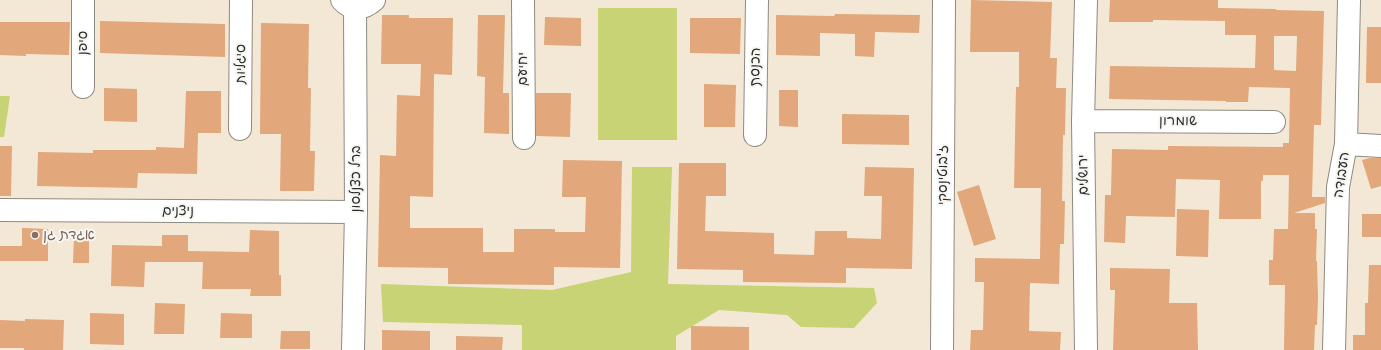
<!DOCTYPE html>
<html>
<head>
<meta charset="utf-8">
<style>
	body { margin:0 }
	canvas { display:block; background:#f3e8d5 }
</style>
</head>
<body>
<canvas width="1381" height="350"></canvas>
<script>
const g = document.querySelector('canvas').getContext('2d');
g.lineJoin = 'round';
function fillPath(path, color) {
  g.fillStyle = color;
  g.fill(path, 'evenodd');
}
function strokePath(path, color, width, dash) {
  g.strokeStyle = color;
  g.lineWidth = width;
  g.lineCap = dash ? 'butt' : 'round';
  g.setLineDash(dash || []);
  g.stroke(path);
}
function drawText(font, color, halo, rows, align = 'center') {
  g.font = font + ' "Balsamiq Sans","Playpen Sans Hebrew",sans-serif';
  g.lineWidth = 4;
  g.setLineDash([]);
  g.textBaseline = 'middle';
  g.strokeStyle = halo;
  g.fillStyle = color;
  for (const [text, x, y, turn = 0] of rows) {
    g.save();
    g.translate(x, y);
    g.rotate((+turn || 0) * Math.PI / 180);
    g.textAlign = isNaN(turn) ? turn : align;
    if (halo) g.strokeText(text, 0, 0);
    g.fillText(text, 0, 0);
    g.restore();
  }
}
const green = new Path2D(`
	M598,8H677V140H598Z
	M0,96H10L4,137H0Z
	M632,167H672L668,284L874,288L877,303L854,328L801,327L787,315L719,310L676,336V350H522V325L383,322L381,284L552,290L631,272Z`);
const building = new Path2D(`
	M971,0L1052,2L1050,58H1057L1056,88H1066L1065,135H1063L1062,201H1065L1064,244H1060L1059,284L1030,283L1029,331L1061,332L1060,350H970L971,330H983L984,282H975V258L1040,259L1041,188H1014L1016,87H1019V52H970Z
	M1110,0H1218V8L1276,9V10L1324,11L1321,125H1314L1312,197H1325V203L1294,213H1315V229H1317L1316,261H1317L1318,298L1317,325H1315L1314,350H1284L1285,285H1269V260H1273L1274,229H1288L1289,175H1263V181H1261V219H1219L1220,180L1176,179L1175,217L1126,216L1125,243L1104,242L1105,195H1111L1112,149L1168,150V146L1283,147V143H1289L1290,88L1249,87L1248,102H1226V101L1109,99L1110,66L1255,68L1256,35H1225V21L1153,20V22H1109ZM1274,36H1297L1296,71L1274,70Z
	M835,14L920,15L919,33L875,32L874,57L855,56V34L820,33V56L776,55V15L834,16Z
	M382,15H409V18H453L452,75L434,74L433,197L410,196V228H483V252H514V229H555V232H585L586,197H562L563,160L622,161L620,268L554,267V285L448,284V268L378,267L380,155L396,156L397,95L420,96L421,64H381Z
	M478,15H505L503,93H509V134L484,133L485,77L477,76Z
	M545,17L581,18V46L544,45Z
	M690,18H741L740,54L690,53Z
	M100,21L225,24V57L100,53Z
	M0,22H70L69,55L26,54V56L0,55Z
	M261,23L309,24L308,88H311L310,151H315L314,191H280L281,134H260Z
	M1367,27H1381V83H1366Z
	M704,84L736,85L735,127H704Z
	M104,88L137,89V122L104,121Z
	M779,90H798V127L779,126Z
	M186,91H221V133H198L197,174L138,173L137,188L37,186L38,152L93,153V150H156V147L184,148Z
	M536,93H571L570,137L536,136Z
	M842,114L909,115V145L842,144Z
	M0,146H12L11,196H0Z
	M1370,158H1381V186L1371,189L1362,160Z
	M679,163H726V196H706L705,231L774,233V254L814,255L815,231H847V238L881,239L882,196H864L865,167L914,168L912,269L846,268V283L743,282V270L677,269Z
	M979,185L996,239L974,246L957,192Z
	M1177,209L1209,210L1208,257L1176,256Z
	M1362,214H1381V237H1362Z
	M22,228L48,229V261H0V246H22Z
	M250,230L279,231V275H281V296H250L251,289H202L203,262H145L144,287L111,286L112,245L162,246V235H188V251L249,252Z
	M74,235H89V263H73Z
	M1369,265H1381V350H1353V335H1365V303H1368Z
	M1110,268L1170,269L1169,303H1197L1198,350H1113L1115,290H1110Z
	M155,303L185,304L184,334H154Z
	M90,313L124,314V345L90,344Z
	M221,313L252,314V338H220Z
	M25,319L64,320L63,350H24V348H0V320L25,321Z
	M691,326L749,327V350H691Z
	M382,330L430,331V350H382Z
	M281,331H310V349H280Z
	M456,336L503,337L502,350H456Z`);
const minor = new Path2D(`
	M83,0V87
	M342,0C352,11 364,9 374,0
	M523,0L524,138
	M1083,121L1274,122
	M240,129L241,0
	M755,135L757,0
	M1346,144L1381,146
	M0,210L356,212
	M353,350L356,212L355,8
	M942,350L944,0
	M1086,350L1083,121L1086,0
	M1334,350L1338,187L1346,144L1349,0`);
const markers = [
	[35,235,4,"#8d6e63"]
];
const streetNames = [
	["סיפן",83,43,-90],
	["סיגליות",241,64,-90],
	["הכנסת",756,67,-89],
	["יחיעם",523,69,-90],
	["שומרון",1178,121],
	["ז'בוטינסקי",943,175,-90],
	["ירושלים",1084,175,-91],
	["העבודה",1342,175,-82],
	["ברל כצנלסון",356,179,-90],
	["ניצנים",178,211]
];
const educationNames = [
	["אגדת גן",43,235]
];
fillPath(green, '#c7d375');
fillPath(building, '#e2a77b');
strokePath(minor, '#8f8a80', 24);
strokePath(minor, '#fff', 22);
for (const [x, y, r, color] of markers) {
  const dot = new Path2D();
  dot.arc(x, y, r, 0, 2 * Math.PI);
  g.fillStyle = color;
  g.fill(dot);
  strokePath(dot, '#f6f6f2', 1.5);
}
drawText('14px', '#2b2b2b', '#f6f6f2', streetNames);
drawText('14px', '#785e54', '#f6f6f2', educationNames, 'left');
</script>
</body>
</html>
